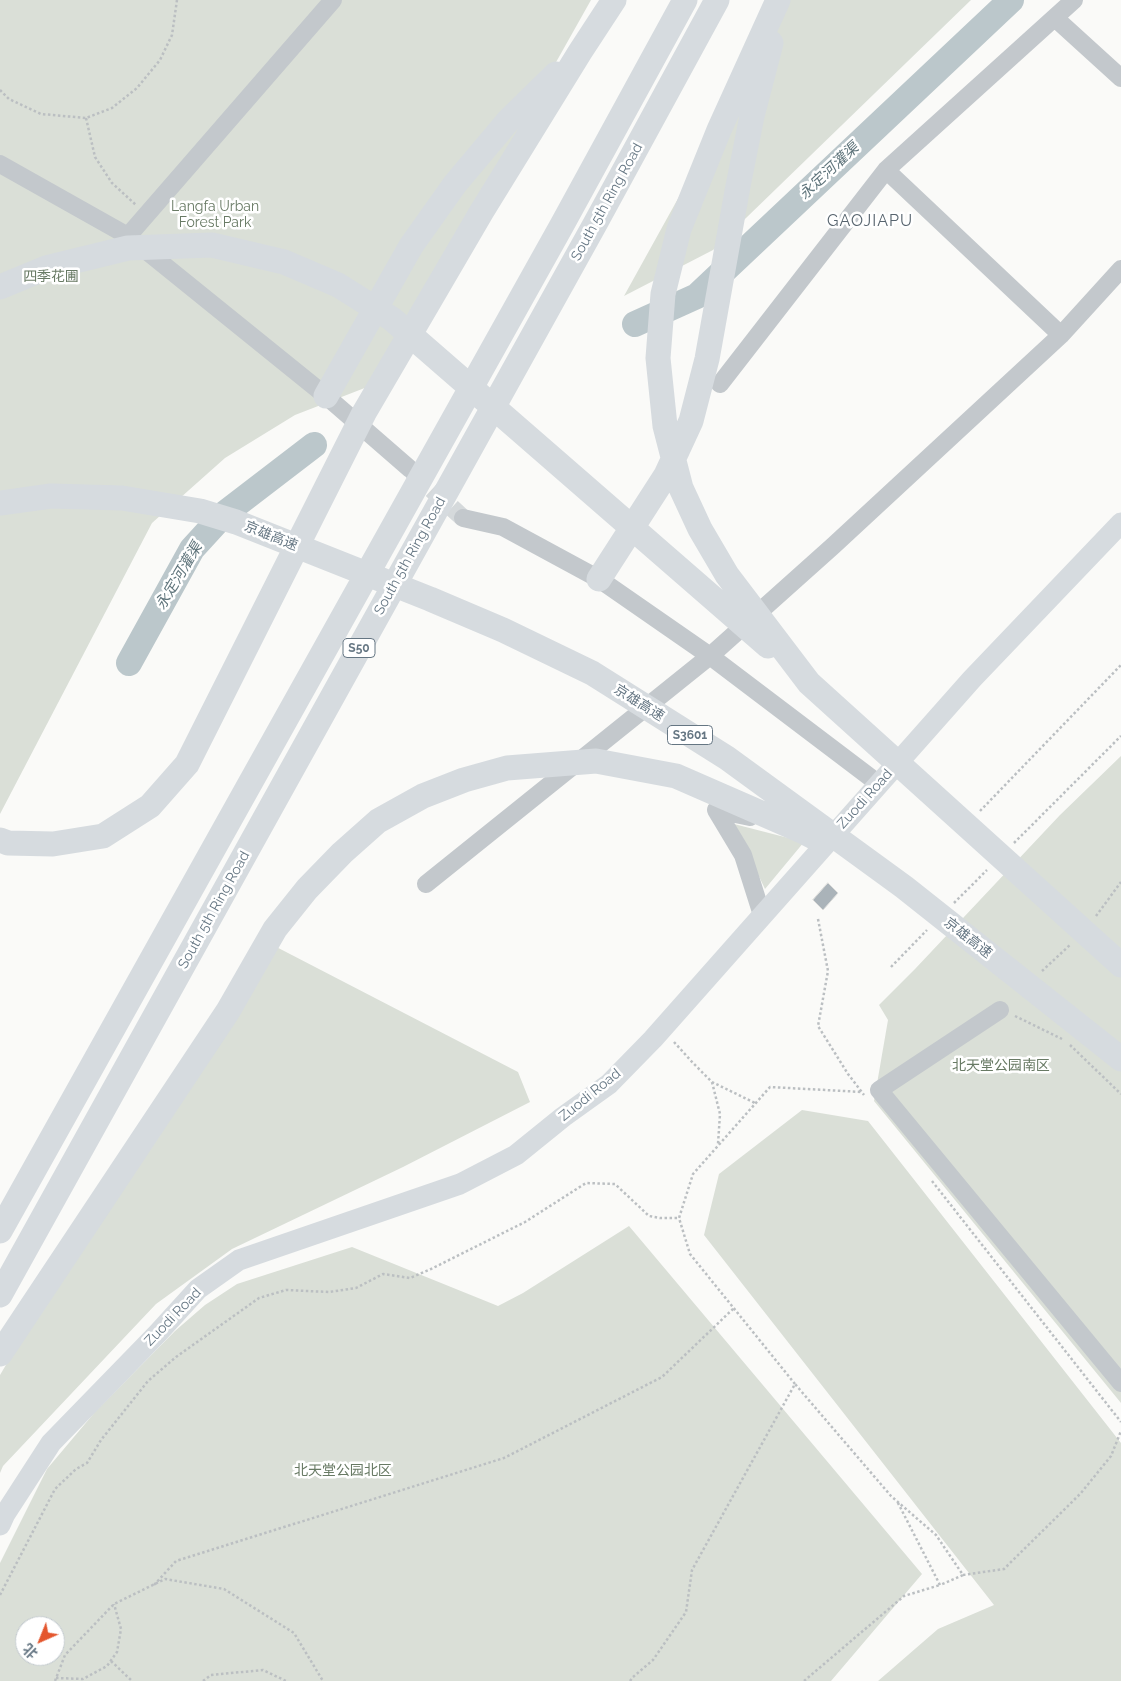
<!DOCTYPE html>
<html>
<head>
<meta charset="utf-8">
<style>
	body { margin:0 }
	#map { position:relative; width:1121px; height:1681px; overflow:hidden; background:#fafaf8; font-family:Raleway,"Noto Sans SC",sans-serif }
	canvas { display:block }
	.north { position:absolute; left:15px; top:1616px; width:50px; height:50px; box-sizing:border-box; background:#fff; border:1px solid #c1c8cd; border-radius:50%; rotate:224deg; font-size:14px; font-weight:700; line-height:20px; text-align:center; color:#657683 }
	.north::after { content:''; display:block; margin:auto; width:18px; height:22px; background:#e4572e; clip-path:polygon(50% 0,100% 100%,50% 72%,0 100%) }
</style>
</head>
<body>
<div id="map">
<canvas width="1121" height="1681"></canvas>
<div class="north">北</div>
</div>
<script>
const g = document.querySelector('canvas').getContext('2d');
g.lineJoin = 'round';
function fillPath(path, color) {
  g.fillStyle = color;
  g.fill(path, 'evenodd');
}
function strokePath(path, color, width, dash) {
  g.strokeStyle = color;
  g.lineWidth = width;
  g.lineCap = dash ? 'butt' : 'round';
  g.setLineDash(dash || []);
  g.stroke(path);
}
function drawText(font, color, halo, rows, align = 'center') {
  g.font = font + ' Raleway,"Noto Sans SC",sans-serif';
  g.lineWidth = 5;
  g.setLineDash([]);
  g.textBaseline = 'middle';
  g.strokeStyle = halo;
  g.fillStyle = color;
  for (const [text, x, y, turn = 0] of rows) {
    g.save();
    g.translate(x, y);
    g.rotate((+turn || 0) * Math.PI / 180);
    g.textAlign = isNaN(turn) ? turn : align;
    if (halo) g.strokeText(text, 0, 0);
    g.fillText(text, 0, 0);
    g.restore();
  }
}
const green = new Path2D(`
	M0,0H591L375,384L295,415L225,458L152,523L0,814Z
	M788,0H971L713,250L624,296Z
	M1121,756V1403L874,1101L888,1020L879,1005L915,969L1060,815Z
	M734,824L804,842L765,889Z
	M259,938L518,1072L530,1102L403,1167L232,1249L156,1304L3,1466L0,1473V1375Z
	M802,1110L868,1121L1121,1443V1681H878L938,1629L994,1605L704,1235L719,1174Z
	M629,1226L922,1574L831,1681H0V1563L47,1469L95,1412L175,1331L205,1305L237,1284L352,1247L498,1306L523,1293ZM25,1626H55V1656H25Z`);
const river = new Path2D(`
	M635,324L697,296L1011,0
	M129,663L192,549L224,514L314,445`);
const building = new Path2D(`
	M828,883L838,893L823,910L813,900Z`);
const minorTunnel = new Path2D(`
	M412,471L463,518`);
const path = new Path2D(`
	M0,90L9,99L41,114L86,118L112,108L137,88L160,60L172,35L177,0
	M86,118L95,157L112,183L136,205
	M980,811L1121,665
	M1014,843L1121,736
	M954,903L987,870
	M1096,916L1121,882
	M818,919L828,971L818,1026L848,1074L864,1095
	M891,967L927,930
	M1042,971L1071,944
	M1015,1016L1062,1039
	M674,1042L693,1063L712,1082L755,1103
	M1070,1045L1121,1094
	M712,1082L720,1114L718,1144
	M932,1181L1121,1422
	M795,1384L690,1254L679,1218L693,1174L770,1087L862,1092
	M963,1575L1004,1569L1081,1493L1111,1456L1121,1431
	M154,1585L176,1561L504,1458L662,1377L734,1308
	M0,1595L55,1489L76,1469L87,1463L101,1440L148,1381L176,1357L259,1298L286,1290L329,1292L356,1288L383,1274L410,1278L431,1269L525,1222L586,1183L615,1184L649,1216L660,1218H679
	M111,1661L132,1681
	M56,1678L83,1679L107,1666L117,1652L121,1629L114,1604
	M55,1681L65,1655L114,1604L165,1579L224,1589L294,1633L323,1681
	M203,1681L211,1675L263,1670L286,1681
	M630,1681L633,1677L653,1660L686,1612L692,1570L795,1384L891,1496L936,1535L963,1575L940,1585L897,1501
	M804,1681L904,1596L940,1585`);
const minor = new Path2D(`
	M1055,18L1121,78
	M0,164L128,236L326,396L410,469
	M886,170L1061,335
	M128,236L333,0
	M720,384L886,170L1074,0
	M463,518L503,527L599,579L710,656L879,784
	M716,810L750,817
	M716,810L743,855L762,915
	M426,884L710,656L833,546L1061,335L1121,269
	M1000,1010L879,1090L1121,1383`);
const major = new Path2D(`
	M0,1525L5,1514L51,1443L158,1333L198,1289L239,1260L460,1184L516,1155L563,1117L609,1084L653,1039L972,679L1121,523`);
const highway = new Path2D(`
	M778,0L719,130L679,229L663,294L658,358L665,426L681,488L700,529L727,575L809,683L1121,965
	M0,287L46,268L128,248L212,245L284,262L338,285L392,319L768,646
	M326,396L411,246L455,184L508,121L556,74
	M0,503L51,496L122,498L200,511L236,522L430,599L503,630L592,673L727,758L904,887L1121,1059
	M599,579L666,475L691,421L707,359L738,186L752,116L771,43
	M0,840L8,843L53,844L103,836L150,806L187,764L364,413L482,211L580,52L614,0
	M0,1231L562,225L685,0
	M0,1295L595,224L717,0
	M0,1354L228,1011L275,929L307,889L342,853L378,821L423,796L464,780L507,768L596,761L676,776L802,831L821,841`);
const shields = [
	[359,648,32],
	[690,735,45]
];
const shieldNames = [
	["S50",359,648],
	["S3601",690,735]
];
const streetNames = [
	["South 5th Ring Road",607,202,-61],
	["京雄高速",271,536,22],
	["South 5th Ring Road",410,556,-61],
	["京雄高速",639,703,32],
	["Zuodi Road",865,799,-48],
	["South 5th Ring Road",214,910,-61],
	["京雄高速",968,938,38],
	["Zuodi Road",590,1095,-39],
	["Zuodi Road",173,1317,-46]
];
const parkNames = [
	["Langfa Urban",215,207],
	["Forest Park",215,223],
	["四季花圃",51,277],
	["北天堂公园南区",1001,1066],
	["北天堂公园北区",343,1471]
];
const waterNames = [
	["永定河灌渠",829,171,-43],
	["永定河灌渠",179,576,-59]
];
const quarterNames = [
	["GAOJIAPU",870,221]
];
fillPath(green, '#dadfd7');
strokePath(river, '#bbc7cb', 26);
fillPath(building, '#aab3b9');
strokePath(building, '#dcdcda', 1);
strokePath(minorTunnel, '#d5d9db', 18, [18, 9]);
strokePath(path, '#bbbfc2', 2.5, [2.5, 2.5]);
strokePath(minor, '#c3c8cc', 18);
strokePath(major, '#d6dbdf', 21);
strokePath(highway, '#d6dbdf', 25);
for (const [x, y, w] of shields) {
  const box = new Path2D();
  box.roundRect(x - w / 2, y - 9.5, w, 19, 4);
  g.fillStyle = '#fff';
  g.fill(box);
  strokePath(box, '#657683', 1);
}
drawText('bold 12px', '#657683', null, shieldNames);
drawText('14px', '#657683', '#fff', streetNames);
drawText('14px', '#687a64', '#fff', parkNames);
drawText('italic 15px', '#60757c', '#fff', waterNames);
g.letterSpacing = '1px';
drawText('16px', '#57646e', '#fff', quarterNames);
g.letterSpacing = '0px';
</script>
</body>
</html>
